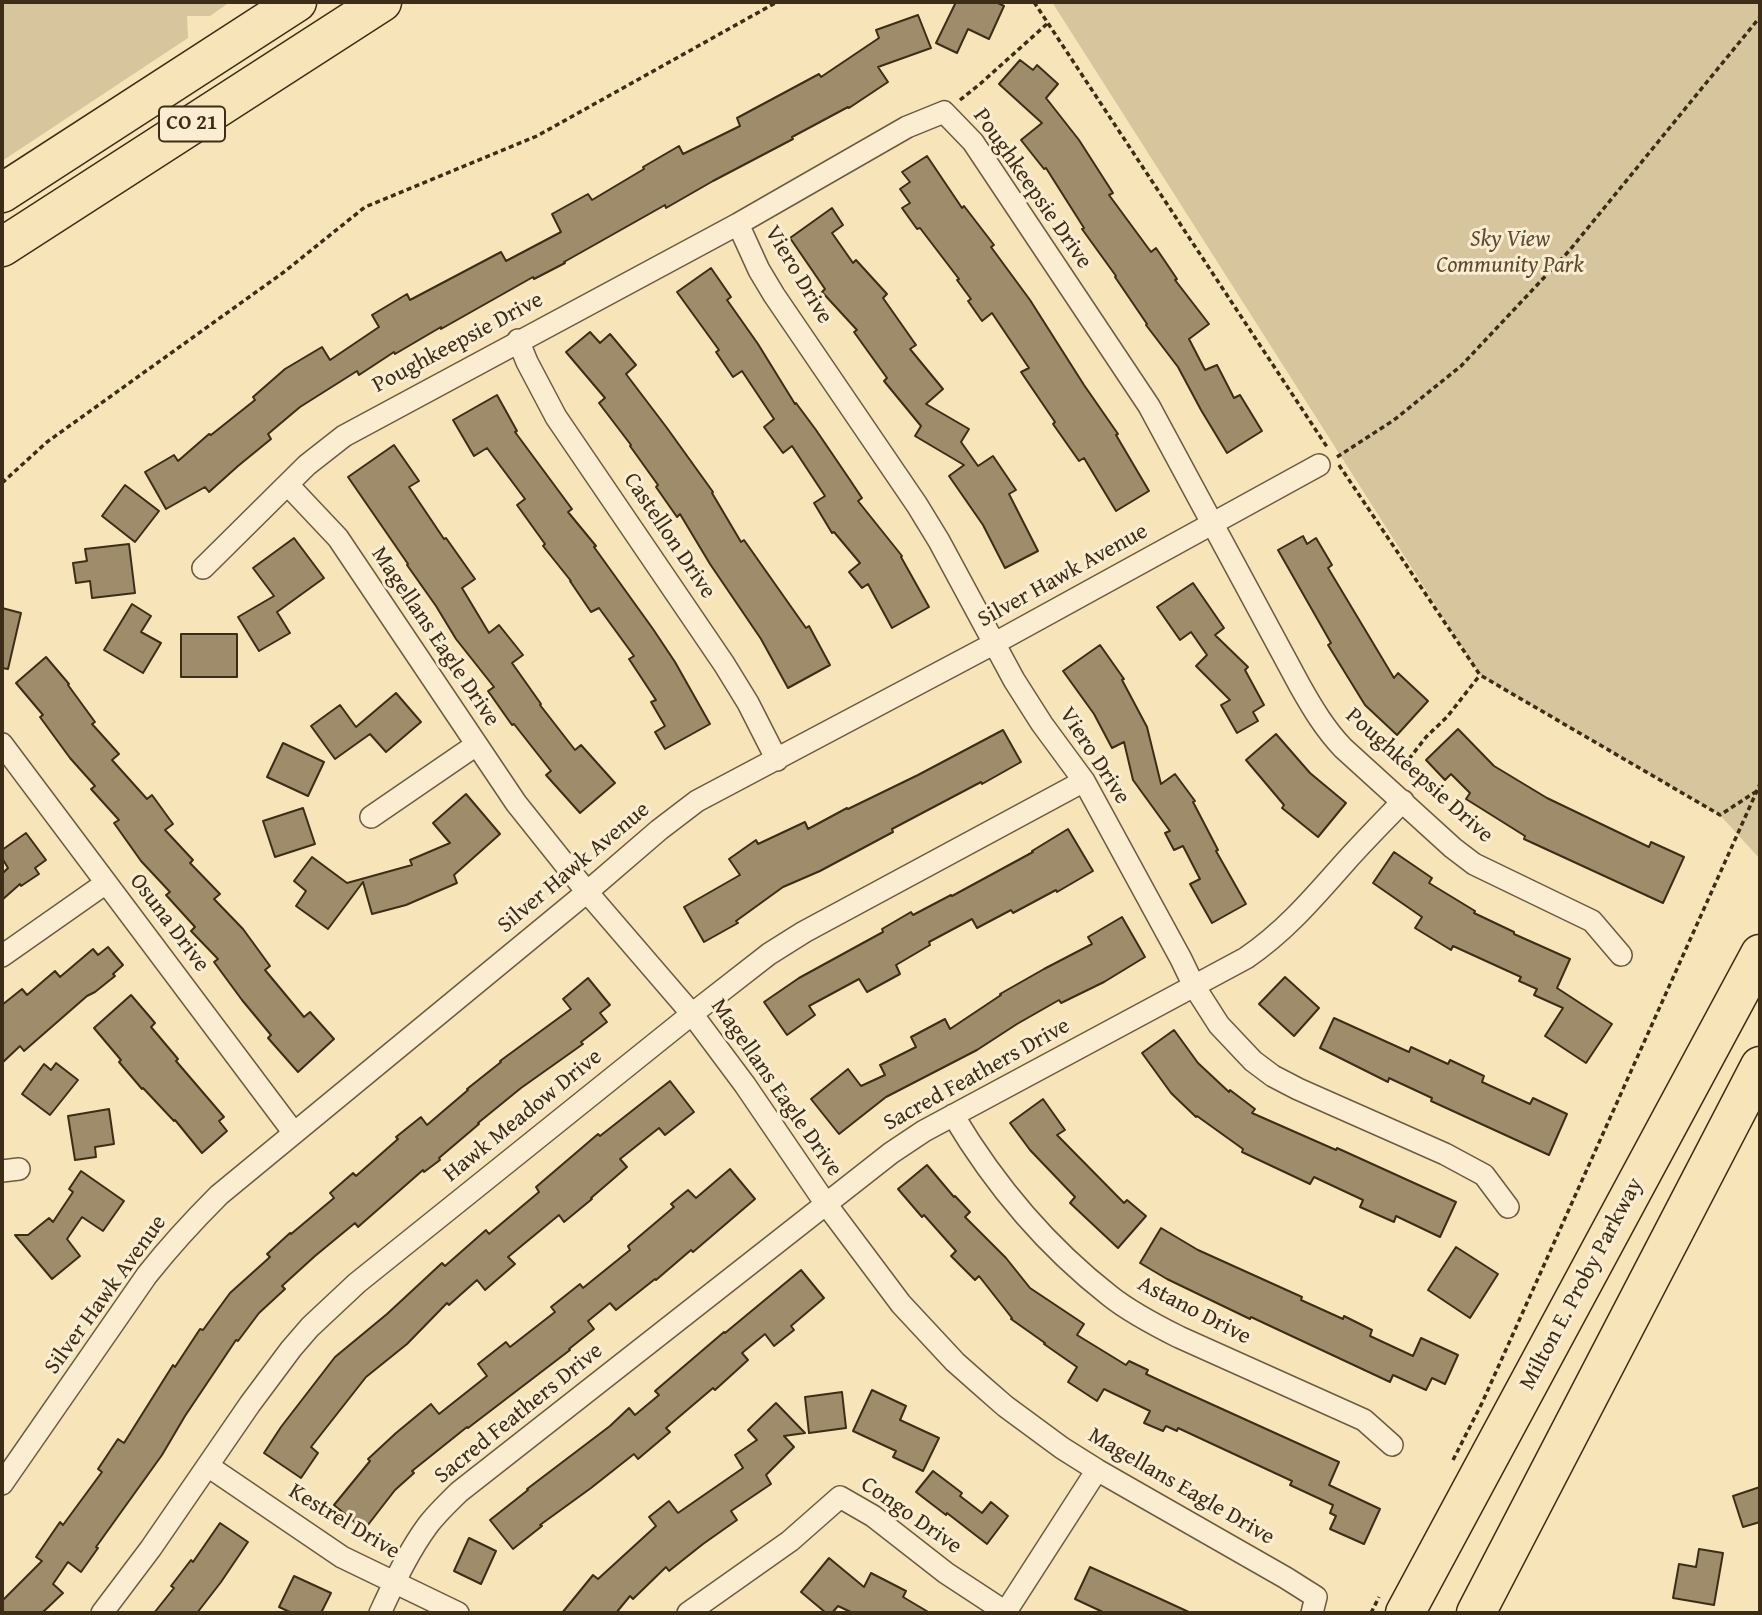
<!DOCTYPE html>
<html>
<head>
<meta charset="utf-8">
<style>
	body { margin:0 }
	#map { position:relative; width:1762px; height:1615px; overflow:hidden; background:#f7e4b9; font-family:"Gentium Book Plus",serif }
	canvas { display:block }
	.frame { position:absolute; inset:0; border:4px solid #3d2d16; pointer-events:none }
</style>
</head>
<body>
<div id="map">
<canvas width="1762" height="1615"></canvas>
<div class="frame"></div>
</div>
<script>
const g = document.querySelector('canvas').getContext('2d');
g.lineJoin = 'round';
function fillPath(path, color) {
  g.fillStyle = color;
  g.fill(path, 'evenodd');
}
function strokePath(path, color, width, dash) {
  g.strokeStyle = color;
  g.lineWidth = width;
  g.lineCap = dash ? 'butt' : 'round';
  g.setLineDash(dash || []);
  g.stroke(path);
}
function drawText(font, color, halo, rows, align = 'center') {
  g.font = font + ' "Gentium Book Plus",serif';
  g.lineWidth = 6;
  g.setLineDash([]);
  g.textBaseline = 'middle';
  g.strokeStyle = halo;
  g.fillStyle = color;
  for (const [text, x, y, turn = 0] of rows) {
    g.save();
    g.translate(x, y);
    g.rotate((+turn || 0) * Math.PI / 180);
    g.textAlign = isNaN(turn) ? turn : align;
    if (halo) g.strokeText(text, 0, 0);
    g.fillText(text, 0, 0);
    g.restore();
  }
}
const green = new Path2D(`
	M2,2H230L210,16H187L188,38L2,161Z
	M1052,2H1760V859L1720,815L1480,675Z`);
const building = new Path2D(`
	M956,2H996L1004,6L989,39L968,29L957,53L936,43Z
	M918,15L931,48L878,67L888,82L849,108L848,107L792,137L793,139L713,181L666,208L665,205L564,262L565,263L534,279L533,277L441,329V327L395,354L394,352L359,375L357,371L300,407L268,434L271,439L238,466L209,492L205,487L166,509L145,472L174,455L178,461L209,434L211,435L255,400L253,397L285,369L322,347L330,360L379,327L372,315L407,294L410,300L501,252L506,261L561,232L552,214L588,194L592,200L644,169L643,167L679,146L683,154L740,126L737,118L819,74L821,77L879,38L876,30Z
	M1020,60L1033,70L1037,65L1058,84L1046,98L1079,140L1113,193L1109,195L1151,252L1156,248L1177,279L1175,280L1209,324L1189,339L1205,370L1217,365L1234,398L1240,395L1262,431L1227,453L1201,410L1178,367L1146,325L1147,324L1115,277L1116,276L1082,229L1084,228L1046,168L1044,169L1021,140L1042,123L999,84Z
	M927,156L962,208L964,206L994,245L991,247L1030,300L1084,385L1118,434L1116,435L1149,491L1116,511L1084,458L1079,461L1053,424L1055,422L1021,372L1029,368L992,313L982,321L968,301L971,299L957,280L959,279L920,228L917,229L902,208L910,203L900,189L910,182L902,172Z
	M832,208L843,225L832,233L853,263L856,260L887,294L883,298L916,345L910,349L943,389L926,404L969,429L961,442L978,466L993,456L1016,490L1009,494L1038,551L1005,568L983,525L949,476L964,465L915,436L921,426L884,381L887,378L854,332L857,330L822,292L825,289L790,238Z
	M711,268L731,297L727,300L758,344L795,404L796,403L816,430L850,480L862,498L858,501L902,556L901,557L929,607L892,628L868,584L862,588L849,572L860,563L834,532L832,533L814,503L825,496L792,446L783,453L764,427L774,419L742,371L733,377L716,352L719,350L677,292Z
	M590,332L600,343L610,334L636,365L626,374L667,428L713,492L712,493L741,542L744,540L806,628L809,626L830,665L788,688L761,639L710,564L680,514L677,517L656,487L658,485L630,446L631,445L599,403L605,398L566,352Z
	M497,395L517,431L515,432L572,509L568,512L596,546L594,547L653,629L675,662L710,724L665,749L655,732L665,726L651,702L656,700L629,659L634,656L599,608L591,612L570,581H571L543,546L545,544L517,505L525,499L487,448L474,456L453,420Z
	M394,445L419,481L409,487L444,539L446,538L475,579L462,588L489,633L499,625L523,655L512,663L541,704L540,705L575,750L581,745L615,783L580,813L546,775L551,771L514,724L512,725L488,691L494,687L456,639L436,606L407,565L408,564L348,477Z
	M125,485L159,511L135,542L102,516Z
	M1303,536L1307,544L1316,538L1332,565L1328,568L1394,678L1398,673L1428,701L1397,735L1365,705L1328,645L1331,643L1278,550Z
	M294,538L324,578L277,612L290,633L259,651L238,617L274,596L253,568Z
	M129,544L135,593L92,598L90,581L76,583L73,563L87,561L85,549Z
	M1193,583L1224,628L1215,635L1248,667L1245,670L1264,705L1253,712L1258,721L1237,733L1221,705L1230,700L1196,666L1207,655L1191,632L1180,640L1157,607Z
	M132,604L151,616L141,632L161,643L143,673L104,650Z
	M2,608L21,613L8,669L2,668Z
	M181,634H237V677H181Z
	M1100,645L1124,679L1122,680L1147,727L1161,784L1175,774L1195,801L1193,802L1218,850L1216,851L1246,904L1212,923L1190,884L1200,879L1183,846L1174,850L1165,833L1170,831L1133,780L1124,742L1112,748L1094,714L1063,671Z
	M46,657L69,684L68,685L95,722L92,724L119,754L112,760L147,799L152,795L173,824L165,830L193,860L190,863L220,894L214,899L243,929L270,966L265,970L304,1017L310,1012L334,1039L298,1072L268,1038L271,1035L242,1000L214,962L218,959L191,931L195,927L166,895L170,892L141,861L114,823L119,820L91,789L95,786L70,758L40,717L43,715L16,683Z
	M396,693L421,722L386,752L370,734L335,759L311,726L340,705L356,727Z
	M1458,729L1494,766L1547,798L1649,847L1651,842L1684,857L1663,903L1524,839L1525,836L1466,799L1470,793L1451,774L1445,780L1426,760Z
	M1003,730L1021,762L982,784L981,782L892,829L893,832L820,871L783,887L736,921L738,923L704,942L684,907L740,875L729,859L756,840L758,844L805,822L808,829L847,808L848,809L918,775Z
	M1276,734L1310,773L1346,803L1318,837L1282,808L1284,805L1246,760Z
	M283,743L324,762L308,796L267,777Z
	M466,794L500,834L454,875L457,883L406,905L372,914L363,882L328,929L296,906L306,891L294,881L312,857L347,883L412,865L410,860L450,843L433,823Z
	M303,808L315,844L275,857L263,821Z
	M1068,829L1093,871L1057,892L1056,890L1013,913L1011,910L977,928L972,919L929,942L930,945L896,965L900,974L867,992L859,979L809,1006L815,1015L787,1035L764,1002L799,978L883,932L882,929L911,912L913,915L951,895L952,896L1033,852L1032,851Z
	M26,833L46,860L35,868L39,874L21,886L20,884L2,900V874L8,868L2,858V850Z
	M1394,852L1432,878L1429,883L1475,911L1474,913L1514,932V934L1570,959L1557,988L1612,1024L1586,1063L1545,1036L1563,1008L1534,995L1537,989L1519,981L1521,977L1453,946L1451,950L1415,928L1422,917L1373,883Z
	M1122,917L1145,957L1104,982L1061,1003L1059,1000L1017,1024L977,1050L886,1097L839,1134L811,1099L848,1069L861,1086L885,1075L880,1065L916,1047L911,1037L945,1019L950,1029L1001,995L1000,994L1044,969L1092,944L1088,937Z
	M108,947L123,965L113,974L115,976L95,992L87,996L24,1051L20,1046L2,1063V1005L22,989L27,995L55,971L60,977L93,949L98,955Z
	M1285,977L1319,1008L1294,1036L1259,1004Z
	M588,978L610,1005L600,1013L607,1022L581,1042L583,1044L521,1088L478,1123L479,1124L439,1158L440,1160L424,1172L423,1170L358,1227L355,1223L315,1256L282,1286L285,1289L259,1313L238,1341L236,1340L185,1416L162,1455L96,1547L98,1548L81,1572L68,1562L53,1584L63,1593L42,1613H2V1601L42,1561L36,1557L60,1522L63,1525L102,1472L98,1469L118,1439L124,1443L173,1365L175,1367L200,1329L203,1330L230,1293L270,1257L267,1254L290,1233L291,1234L334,1198L330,1193L353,1173L356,1176L398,1139L396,1137L421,1117L427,1125L468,1090L467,1089L501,1062L500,1061L571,1009L563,999Z
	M131,995L155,1023L151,1027L178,1059L176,1061L224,1117L219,1121L227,1131L202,1153L175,1120L174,1121L143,1088L142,1089L119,1062L121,1060L94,1028Z
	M1334,1018L1409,1052L1411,1047L1448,1064L1450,1060L1484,1076L1482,1082L1530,1104L1533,1098L1567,1114L1549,1155L1431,1101L1432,1098L1389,1078L1388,1082L1320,1048Z
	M1174,1030L1198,1063L1229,1092L1230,1090L1255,1109L1252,1113L1336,1150L1337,1148L1456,1202L1440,1237L1396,1216L1394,1222L1360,1207L1363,1200L1314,1177L1310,1184L1242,1152L1243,1149L1197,1116L1196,1117L1171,1093L1142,1053Z
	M56,1063L78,1080L50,1115L22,1094L44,1064L51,1070Z
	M670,1081L694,1112L665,1135L659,1128L620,1159L627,1167L591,1198L592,1199L564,1222L559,1215L508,1257L515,1264L485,1290L477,1280L449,1305L447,1303L407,1344L366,1377L311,1447L318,1453L301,1478L264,1453L281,1427L335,1357L387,1314L442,1263L445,1266L486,1230L489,1234L539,1192L536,1187L598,1134L600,1136Z
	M1043,1099L1065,1130L1057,1135L1124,1203L1127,1200L1146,1216L1118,1248L1070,1203L1075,1197L1030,1150L1010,1123Z
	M109,1109L114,1144L95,1147L96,1157L75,1160L68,1116Z
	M927,1165L954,1197L955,1196L970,1212L965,1217L1006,1258L1030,1288L1084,1324L1077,1335L1126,1365L1129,1361L1148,1370L1146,1374L1178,1389L1339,1462L1329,1485L1380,1509L1364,1544L1330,1529L1336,1516L1330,1513L1333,1505L1290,1485L1292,1481L1178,1428L1177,1431L1166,1426L1163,1431L1144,1423L1150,1411L1104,1389L1097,1401L1068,1382L1077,1367L1044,1344L1045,1343L1011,1319L1012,1318L979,1276L975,1280L951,1256L956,1251L924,1215L922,1217L898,1189Z
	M730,1169L755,1199L693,1252L691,1250L656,1280L655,1279L616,1310L610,1303L588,1321L594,1329L569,1349L570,1350L468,1428L467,1427L412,1471L414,1473L395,1490L364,1530L334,1505L370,1461L368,1459L396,1433L431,1404L439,1414L487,1376L478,1364L506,1342L510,1347L555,1312L551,1307L580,1284L583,1288L630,1250L628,1246L674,1207L671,1204L688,1190L696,1198Z
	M81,1171L124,1201L103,1231L82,1217L67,1239L80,1256L52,1279L15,1235H28L49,1218L53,1222L73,1192L69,1189Z
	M1161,1228L1198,1250L1302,1297L1301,1300L1343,1319L1344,1316L1372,1330L1370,1336L1413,1356L1421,1338L1458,1355L1445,1384L1432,1378L1426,1390L1393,1375L1390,1382L1251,1317L1250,1319L1167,1279L1140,1263Z
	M1456,1247L1498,1274L1470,1318L1428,1290Z
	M801,1270L824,1298L791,1326L794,1330L774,1346L765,1334L742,1353L748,1360L715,1390L713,1388L666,1428L670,1432L638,1459L634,1454L591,1488L540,1525L542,1526L513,1549L490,1520L528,1490L527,1489L610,1426L629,1408L635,1415L659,1395L655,1391L724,1332L725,1333Z
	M872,1390L906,1406L900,1420L939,1438L923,1471L893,1457L896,1451L853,1431Z
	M842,1392L846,1428L809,1433L805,1397Z
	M776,1403L805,1433L784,1436L794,1447L766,1475L771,1484L731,1511L737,1520L703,1544L669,1571L666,1567L633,1599L630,1596L616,1613H562L593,1575L598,1579L656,1526L649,1517L669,1501L678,1513L743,1468L735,1455L757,1440L748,1430Z
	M933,1471L962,1493L960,1496L982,1513L991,1502L1008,1516L987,1544L947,1513L946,1515L916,1492Z
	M1760,1487V1522L1743,1527L1733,1496Z
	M220,1523L248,1542L221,1582L197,1613H154L174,1588L171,1586L191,1560L193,1562Z
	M469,1538L496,1551L481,1584L454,1571Z
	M1699,1549L1723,1553L1714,1605L1673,1598L1679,1564L1696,1567Z
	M829,1558L864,1587L871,1573L906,1591L903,1597L930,1613H853L838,1606L832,1613H826L801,1592Z
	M1090,1567L1141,1590L1191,1613H1105L1075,1599Z
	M294,1576L331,1593L321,1613H292L279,1607Z`);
const path = new Path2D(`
	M1034,2L1327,447
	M960,100L980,84L1048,23
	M1337,457L1394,420L1461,366L1569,251L1760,17
	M1339,465L1480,675L1720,815L1757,791
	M2,483L47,442L284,272L365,207L537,136L777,2
	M1419,783L1402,768L1426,737L1447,717L1480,675
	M1453,1460L1482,1403L1760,784
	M1371,1613L1379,1597`);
const street = new Path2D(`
	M738,224L759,270L774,295L917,505L939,541L1014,680L1042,724L1084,781L1181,959L1194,986L1219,1025L1253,1061L1273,1076L1298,1089L1445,1154L1484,1175L1508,1207
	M518,340L527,362L556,417L724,664L748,703L777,760
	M288,485L338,538L516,803L587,892L692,1014L745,1085L826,1204L901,1304L955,1362L981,1385L1005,1406L1062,1448L1097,1470L1286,1578L1316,1597L1312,1613
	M203,568L307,465L344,436L738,224L907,127L944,112L973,142L1149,406L1300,686C1313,709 1325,729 1343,748L1453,848L1474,864L1592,921L1621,955
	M2,744L294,1133
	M371,817L476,745
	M2,956L106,883
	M953,1115C994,1184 1046,1246 1110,1296C1130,1312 1155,1325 1179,1337L1364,1420L1392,1445
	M2,1171L19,1169
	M208,1466L342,1557L458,1613
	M2,1484L147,1275C170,1246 194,1220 219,1195L587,892L659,830L697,801L995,643L1319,465
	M102,1613L151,1548L250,1404L291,1349L310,1327L357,1283L692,1014L769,954L804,932L1084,781
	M380,1613C394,1583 408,1552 428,1525C437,1513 449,1502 459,1492L891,1153L924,1131L1246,958C1286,931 1315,896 1347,860C1365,840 1384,821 1403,801
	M688,1613L790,1541L840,1497L873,1516L946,1573L1007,1613
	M1005,1613L1097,1470`);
const highway = new Path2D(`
	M2,193L297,2
	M2,247L382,2
	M1405,1613L1760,954
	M1476,1613L1760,1066`);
const shields = [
	[192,124,66]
];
const shieldNames = [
	["CO 21",192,124]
];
const streetNames = [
	["Poughkeepsie Drive",1032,189,55],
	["Viero Drive",798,275,59],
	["Poughkeepsie Drive",458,343,-28],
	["Castellon Drive",669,536,56],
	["Silver Hawk Avenue",1063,576,-29],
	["Magellans Eagle Drive",435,637,56],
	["Viero Drive",1094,756,57],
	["Poughkeepsie Drive",1419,776,42],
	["Silver Hawk Avenue",574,868,-40],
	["Osuna Drive",169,923,53],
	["Sacred Feathers Drive",977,1075,-29],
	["Magellans Eagle Drive",776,1088,55],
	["Hawk Meadow Drive",523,1116,-39],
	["Milton E. Proby Parkway",1582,1284,-62],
	["Silver Hawk Avenue",106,1295,-54],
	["Astano Drive",1194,1311,27],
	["Sacred Feathers Drive",519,1414,-39],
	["Magellans Eagle Drive",1181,1487,30],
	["Congo Drive",911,1516,35],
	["Kestrel Drive",344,1522,31]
];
const parkNames = [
	["Sky View",1510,240],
	["Community Park",1510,266]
];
fillPath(green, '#d7c59d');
fillPath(building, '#9e8c6b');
strokePath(building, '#3d2d16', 2);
strokePath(street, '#6c5b3f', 24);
strokePath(highway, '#3d2d16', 41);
strokePath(path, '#3d2d16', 3.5, [5, 3.5]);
strokePath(street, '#faedd2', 21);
strokePath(highway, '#f7e4b9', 38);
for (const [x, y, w] of shields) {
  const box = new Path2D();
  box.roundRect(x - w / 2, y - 17.5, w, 35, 5);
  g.fillStyle = '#faedd2';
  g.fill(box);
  strokePath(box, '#3d2d16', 2);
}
drawText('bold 21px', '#3d2d16', null, shieldNames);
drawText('23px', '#3d2d16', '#faedd2', streetNames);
drawText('italic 23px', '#5c4b31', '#faedd2', parkNames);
</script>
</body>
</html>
